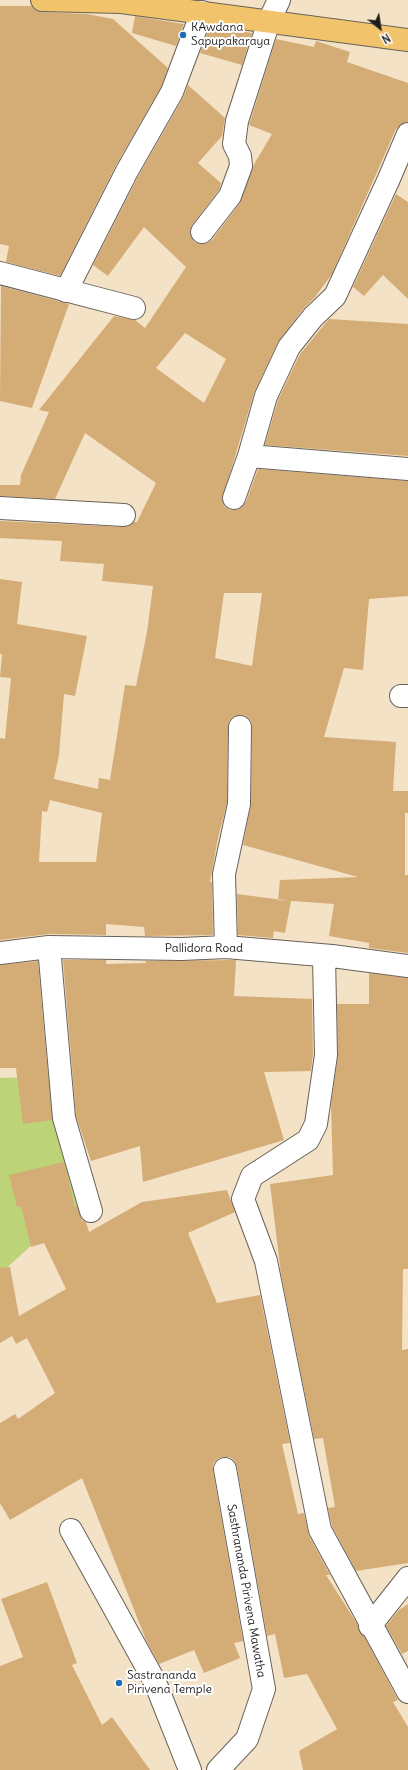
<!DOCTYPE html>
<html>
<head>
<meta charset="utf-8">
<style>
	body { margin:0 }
	#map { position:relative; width:408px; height:1770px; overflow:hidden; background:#f4e2c7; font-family:Delius,sans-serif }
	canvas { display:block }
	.north { position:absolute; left:360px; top:8px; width:40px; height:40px; -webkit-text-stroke:3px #fff; paint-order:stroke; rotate:150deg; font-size:11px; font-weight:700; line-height:16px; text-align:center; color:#1c1c1c }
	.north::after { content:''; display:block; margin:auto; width:14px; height:18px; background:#1c1c1c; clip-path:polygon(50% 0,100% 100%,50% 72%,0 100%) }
</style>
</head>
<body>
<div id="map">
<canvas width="408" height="1770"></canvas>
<div class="north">N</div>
</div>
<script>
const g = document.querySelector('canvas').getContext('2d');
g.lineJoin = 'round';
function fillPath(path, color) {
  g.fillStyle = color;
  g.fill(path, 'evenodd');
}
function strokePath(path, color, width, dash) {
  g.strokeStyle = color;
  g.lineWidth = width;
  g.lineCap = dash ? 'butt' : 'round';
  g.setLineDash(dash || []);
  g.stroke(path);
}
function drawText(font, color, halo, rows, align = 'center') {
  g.font = font + ' Delius,sans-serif';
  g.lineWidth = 4;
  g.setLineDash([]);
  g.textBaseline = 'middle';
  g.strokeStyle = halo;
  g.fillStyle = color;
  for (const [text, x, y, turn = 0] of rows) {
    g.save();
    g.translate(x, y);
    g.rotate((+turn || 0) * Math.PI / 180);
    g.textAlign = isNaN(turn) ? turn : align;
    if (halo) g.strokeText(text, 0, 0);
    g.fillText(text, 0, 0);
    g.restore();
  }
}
const green = new Path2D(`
	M60,1076L91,1211L35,1242L0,1274V1078Z`);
const building = new Path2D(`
	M0,6H31L35,10L41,12L87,14L113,19L168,68L161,87L116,165L60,276L6,262L9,246L0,244Z
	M135,16L184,24L176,46L132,33Z
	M210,26L252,33L242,65L200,53Z
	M276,39L314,47L316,41L350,52L347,62L408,83V122L401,124L396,129L332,274L315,297L303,309L278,342L254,393L222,500L224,506L229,510H237L242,507L246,502L258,469L408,481V596L369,599L363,670L344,668L324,737L396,742L393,791H408V813H405V875H408V953L369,948V943L329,936L334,904L278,900L280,880L358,877L243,845L251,804L252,727L251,721L246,716L241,715L234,716L229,721L228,727L227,803L218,838L210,882H212L213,935L145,936L144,927L106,924V935L49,934L0,940V738L5,739L11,678L0,677L2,654H0V579L22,582L17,624L87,636L75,696L64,694L59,755L54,779L98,789L99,778L110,780L125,685L136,686L147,632L153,586L102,581L104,564L60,561L62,541L0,538V521L123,527L129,526L134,522H137L156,483L85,433L55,499L0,496V485H20L21,475L49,412L39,410L114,316L135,320L145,328L186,267L144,227L108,276L93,265L138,177L183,98L188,85L225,118L222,136L198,163L221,183L219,190L192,225L190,231L191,237L194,242L200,244L207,243L212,240L240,203L253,166L272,134L249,125ZM185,333L226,359L204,403L156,368ZM224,593H262L252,666L215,658ZM50,800L102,813L96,862H39L42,811L47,812Z
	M396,194L408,202V299L383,275L364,296L353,287Z
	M1,286L69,304L32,408L0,401Z
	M329,319L408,324V456L265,445L278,400L300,354Z
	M237,894L291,901L285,933L274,931L273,938L238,935Z
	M63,960H106V964L146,963L145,961L236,960L234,996L312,999L313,1054L311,1071L264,1072L284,1140L143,1182L140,1146L91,1161L76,1116Z
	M38,961L52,1120L23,1124L16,1068H0V965Z
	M369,973L408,978V1269H403L402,1350L408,1349V1563L356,1571L332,1526L328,1508L335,1507L323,1438L314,1439L281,1274L270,1184L333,1175L331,1105L338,1055L337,1004H369Z
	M64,1162L75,1207L77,1206L82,1220L86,1222L89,1232L142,1202L227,1190L235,1212L188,1233L217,1303L260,1295L290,1443L282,1444L298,1514L304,1513L309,1536L330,1575H326L358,1625L359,1631L364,1636L398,1700L393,1702L408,1727V1770H303L299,1751L337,1729L307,1674L284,1678L275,1634L267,1636L237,1467L235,1461L230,1457H223L217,1459L213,1464V1471L243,1641L234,1643L240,1658L204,1673L194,1650L159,1664L146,1640L82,1478L10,1520L0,1503V1423L15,1414L18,1419L55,1393L27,1338L16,1344L12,1336L0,1343V1268L10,1267L19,1316L66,1289L44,1243L31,1247L21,1206L17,1207L9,1175Z
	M47,1582L77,1663L72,1665L102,1725L112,1717L150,1770H0V1666L23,1657L1,1599Z
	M408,1604V1651L402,1654L386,1626L399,1610Z`);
const minor = new Path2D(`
	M202,232L230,196L241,166L240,156L234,144L237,121L269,21L279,0
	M0,273L134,308
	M66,291L127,171L172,92L202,12
	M249,456L408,469
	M234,498L249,456L266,396L289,347L313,317L335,296L388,181L408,134
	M0,508L124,515
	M401,696H408
	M49,947L64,1118L91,1211
	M226,947L224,874L239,804L240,727
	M0,953L49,947L182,949L226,947L332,956L408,966
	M324,956L326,1055L316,1124L308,1140L252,1176L243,1199L266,1261L320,1530L408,1692
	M71,1530L155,1682L190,1770
	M370,1626L408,1578
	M218,1770L247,1739L264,1689L225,1469`);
const major = new Path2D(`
	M42,0L121,2L408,40`);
const markers = [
	[183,35,4,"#1f6fb2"],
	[119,1683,4,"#1f6fb2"]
];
const poiNames = [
	["KAwdana",191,28],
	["Sapupakaraya",191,42],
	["Sastrananda",127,1676],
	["Pirivena Temple",127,1690]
];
const streetNames = [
	["Pallidora Road",204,949],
	["Sasthrananda Pirivena Mawatha",246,1591,80]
];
fillPath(green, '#bcd377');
fillPath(building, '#d4ac76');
strokePath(minor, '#686158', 24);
strokePath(major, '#686158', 24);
strokePath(minor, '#fff', 22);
strokePath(major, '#f1c36a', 22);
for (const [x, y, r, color] of markers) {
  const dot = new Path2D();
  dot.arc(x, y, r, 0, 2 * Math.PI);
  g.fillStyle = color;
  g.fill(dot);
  strokePath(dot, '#fff', 1.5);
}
drawText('12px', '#1c1c1c', '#fff', poiNames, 'left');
drawText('12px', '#1c1c1c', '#fff', streetNames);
</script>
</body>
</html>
